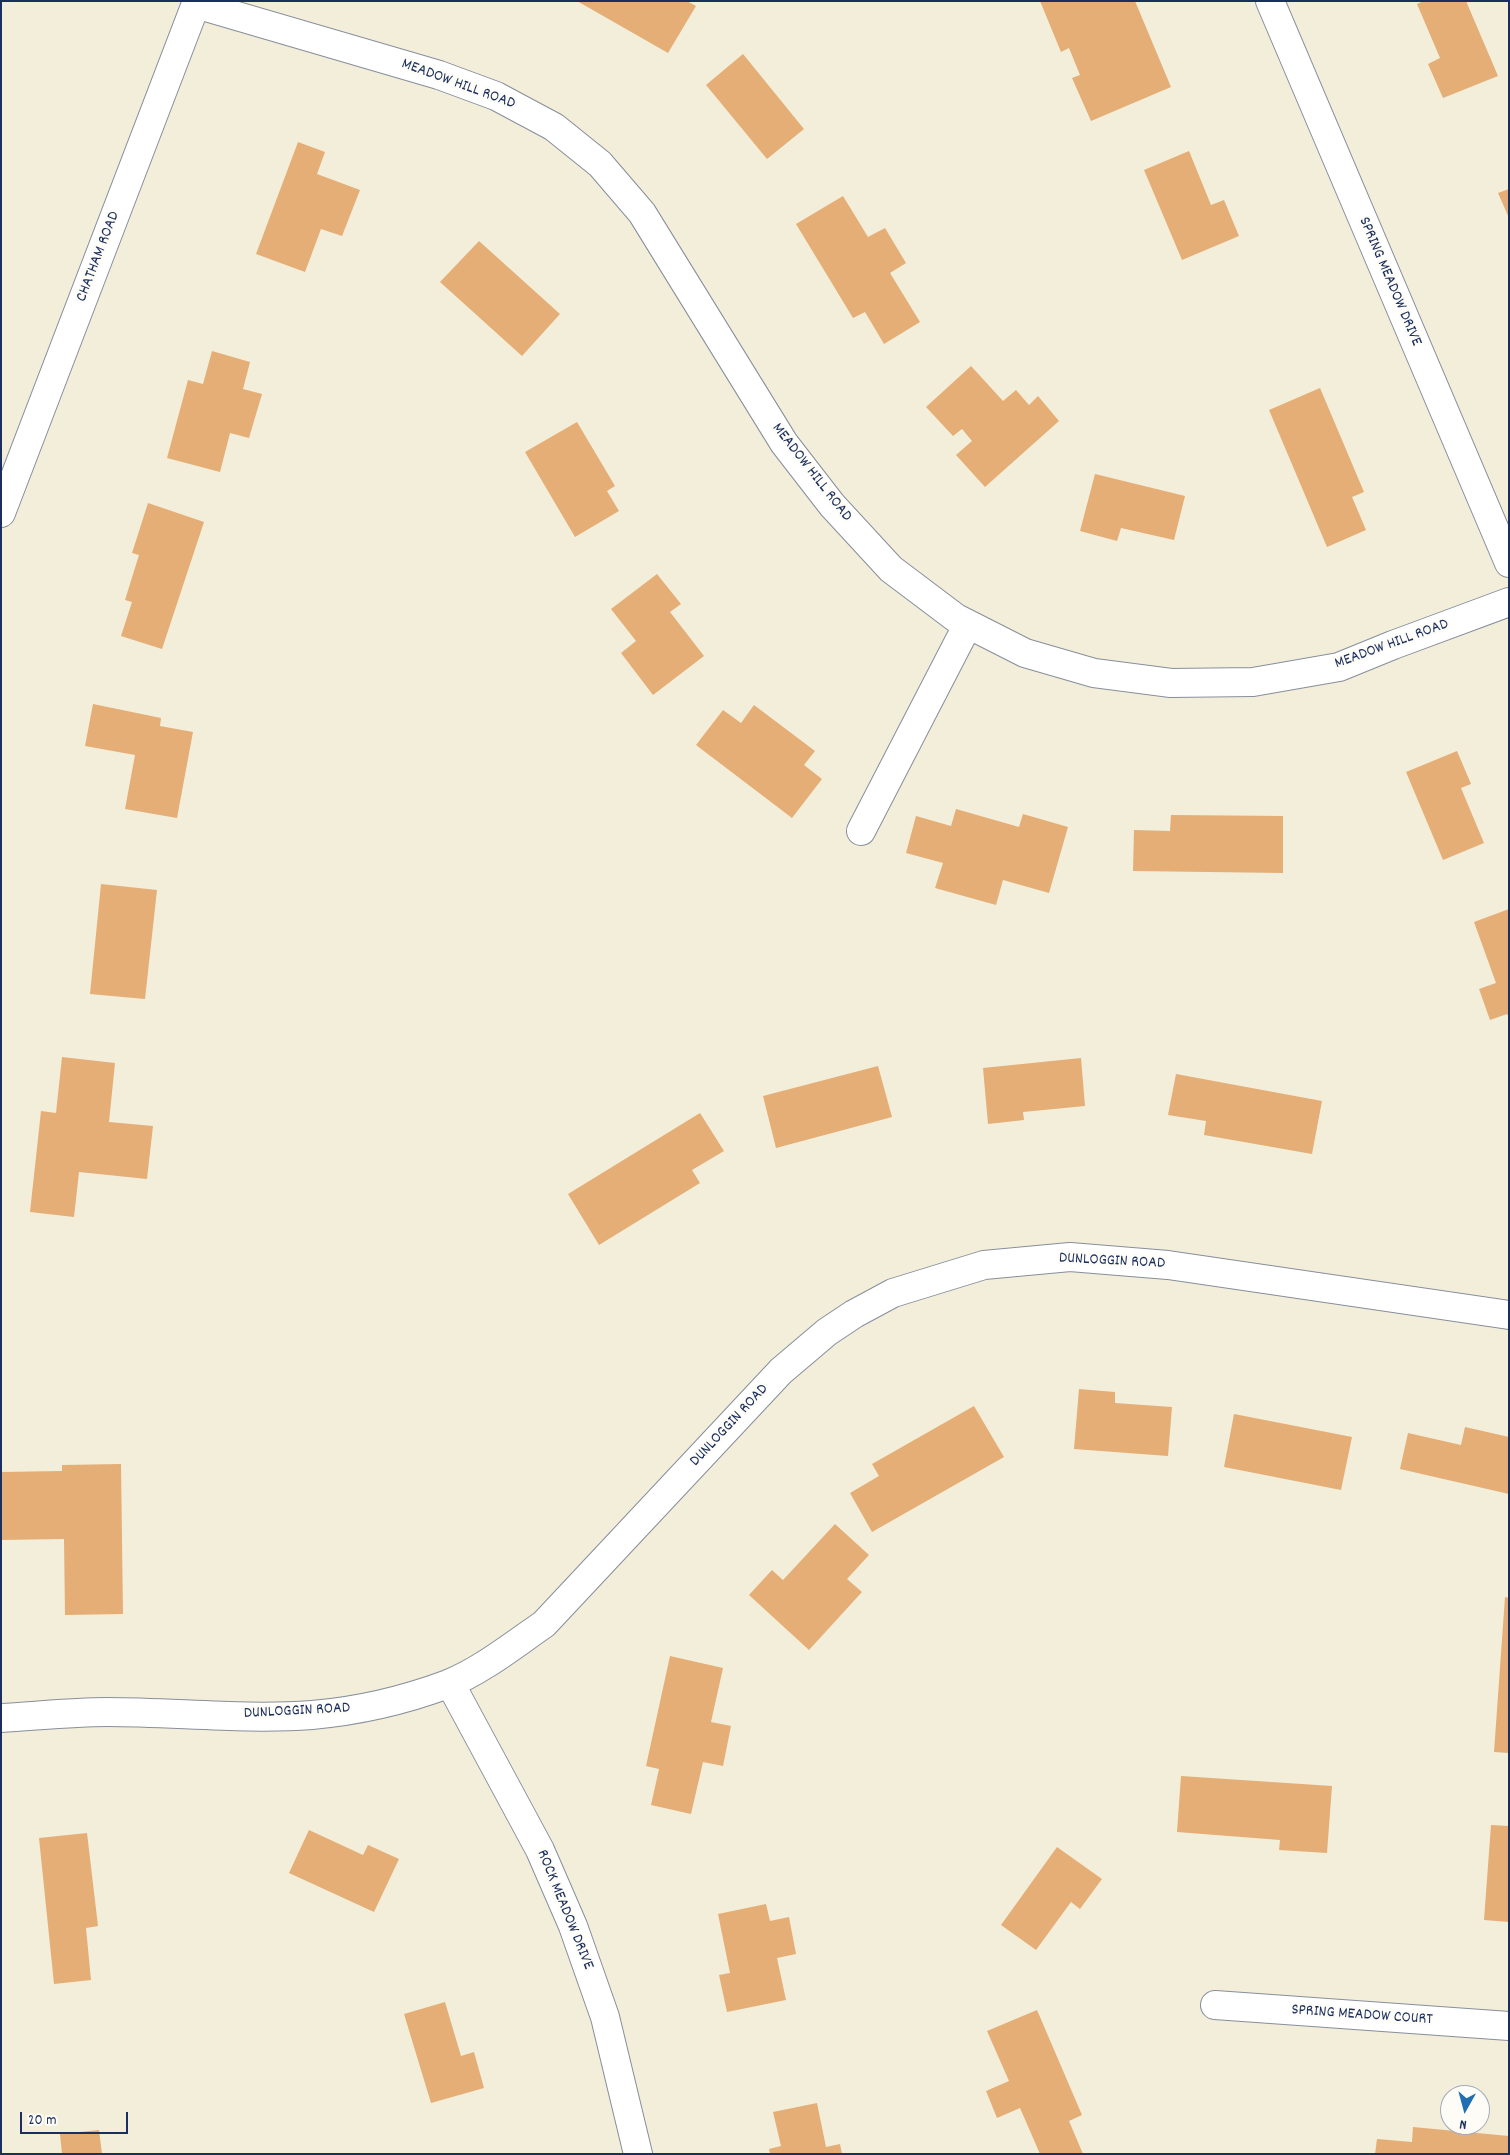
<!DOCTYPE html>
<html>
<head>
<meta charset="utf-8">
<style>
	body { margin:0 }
	#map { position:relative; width:1510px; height:2155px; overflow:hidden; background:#f3eed9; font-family:Dekko,sans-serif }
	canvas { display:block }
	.frame { position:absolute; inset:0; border:2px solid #1b2f5e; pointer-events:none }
	.north { position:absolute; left:1440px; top:2085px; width:50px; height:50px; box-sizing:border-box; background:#fdfcf7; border:1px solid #a3aaba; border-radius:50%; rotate:187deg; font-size:14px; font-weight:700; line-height:20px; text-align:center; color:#1b2f5e }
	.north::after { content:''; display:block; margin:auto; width:18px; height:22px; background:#1f6fb2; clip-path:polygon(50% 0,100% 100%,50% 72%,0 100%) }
	.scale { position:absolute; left:20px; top:2112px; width:108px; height:22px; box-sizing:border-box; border:2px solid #1b2f5e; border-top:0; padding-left:6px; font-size:15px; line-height:18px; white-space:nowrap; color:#1b2f5e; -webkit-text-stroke:4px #fdfcf7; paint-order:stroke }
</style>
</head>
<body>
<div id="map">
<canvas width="1510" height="2155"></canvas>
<div class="frame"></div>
<div class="north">N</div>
<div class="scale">20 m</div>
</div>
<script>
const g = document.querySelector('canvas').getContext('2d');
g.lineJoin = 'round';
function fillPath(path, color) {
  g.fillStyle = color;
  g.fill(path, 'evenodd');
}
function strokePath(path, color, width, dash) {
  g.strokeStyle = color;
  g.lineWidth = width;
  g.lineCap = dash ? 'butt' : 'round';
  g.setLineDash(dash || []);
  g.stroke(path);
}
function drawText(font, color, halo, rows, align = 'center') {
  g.font = font + ' Dekko,sans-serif';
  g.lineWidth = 5;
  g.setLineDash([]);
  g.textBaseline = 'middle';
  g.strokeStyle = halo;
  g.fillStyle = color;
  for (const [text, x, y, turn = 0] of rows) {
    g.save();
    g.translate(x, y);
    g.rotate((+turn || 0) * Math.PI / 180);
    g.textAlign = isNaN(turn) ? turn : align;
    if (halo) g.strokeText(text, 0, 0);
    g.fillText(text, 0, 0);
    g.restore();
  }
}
const building = new Path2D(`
	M577,1H687L696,6L668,53Z
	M1040,1H1135L1171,87L1091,121L1072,78L1080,75L1069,48L1061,52Z
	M1424,1H1466L1498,76L1443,98L1428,64L1440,58L1417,4Z
	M743,54L804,129L767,159L706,85Z
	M298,142L325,152L317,174L360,190L342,236L321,229L305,272L256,254Z
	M1189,151L1211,205L1224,200L1239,236L1182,260L1144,170Z
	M1509,189V218L1498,193Z
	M843,196L868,237L885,228L906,263L890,273L920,322L884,344L865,312L853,318L796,224Z
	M479,241L560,314L522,356L440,282Z
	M212,351L250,362L243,389L262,394L249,438L230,433L220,472L167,458L188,380L203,384Z
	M971,366L1003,401L1016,390L1029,405L1038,396L1059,421L985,487L956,455L972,441L962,429L953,436L926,407Z
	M1320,388L1364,492L1352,497L1366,530L1327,547L1269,410Z
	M577,422L615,486L607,491L619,511L575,537L525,452Z
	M1095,474L1185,496L1174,540L1121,528L1117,541L1080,531Z
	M148,503L204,522L162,649L121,636L132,602L125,600L139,555L132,553Z
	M657,574L681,604L670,612L704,656L653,695L621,653L636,641L611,609Z
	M93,704L161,718L160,726L193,732L177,818L125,809L135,755L85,746Z
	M754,705L815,751L804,765L822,779L792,818L696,745L723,710L741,723Z
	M1457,751L1471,784L1461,788L1484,843L1443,860L1406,772Z
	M956,809L1019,827L1023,814L1068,827L1049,893L1003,880L996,905L935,888L943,863L906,853L916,816L951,826Z
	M1171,815L1283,816V873L1133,871L1134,830L1170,831Z
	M101,884L157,890L145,999L90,994Z
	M1509,909V1017L1507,1014L1490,1020L1479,989L1496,983L1474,922Z
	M62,1057L115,1063L109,1122L153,1126L147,1179L79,1172L74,1217L30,1212L41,1111L56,1113Z
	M1081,1058L1085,1106L1023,1112L1024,1120L988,1124L983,1068Z
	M878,1066L892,1117L776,1148L763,1096Z
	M1176,1074L1322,1101L1312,1154L1204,1135L1206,1121L1168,1115Z
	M700,1113L724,1151L692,1170L700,1183L599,1245L568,1194Z
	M1079,1389L1115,1392V1403L1172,1407L1168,1456L1074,1449Z
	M974,1406L1004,1457L872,1532L850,1493L879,1476L872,1464Z
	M1234,1414L1352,1437L1341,1490L1224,1467Z
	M1465,1427L1509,1437V1494L1400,1469L1408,1433L1461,1445Z
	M121,1464L123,1614L65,1615L64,1539L1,1540V1472L62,1471V1465Z
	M835,1524L869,1555L847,1579L862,1592L809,1650L749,1595L772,1570L783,1580Z
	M1505,1597L1509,1598V1753L1494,1752Z
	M670,1656L723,1668L711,1722L731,1726L723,1766L703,1762L691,1814L651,1805L659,1769L646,1766Z
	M1181,1776L1332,1786L1327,1853L1279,1850L1280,1840L1177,1832Z
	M1491,1825L1509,1826V1922L1484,1920Z
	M309,1830L363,1855L368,1845L399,1859L374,1912L289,1873Z
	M87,1833L98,1926L86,1928L91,1980L54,1984L39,1838Z
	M1057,1847L1102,1879L1080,1909L1071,1902L1036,1950L1001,1925Z
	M766,1904L770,1921L789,1917L796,1954L777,1958L786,2000L727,2012L719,1975L730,1973L718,1914Z
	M445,2002L461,2056L474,2052L484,2088L431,2103L404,2014Z
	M1037,2010L1082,2115L1069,2121L1083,2154H1040L1020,2108L997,2118L986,2091L1009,2081L987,2031Z
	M817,2103L826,2147L840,2144L842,2154H770L769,2149L781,2146L773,2112Z
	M1413,2127L1509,2136V2154H1375L1377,2139L1412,2142Z
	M99,2130L102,2154H62L60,2134Z`);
const minor = new Path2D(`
	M1270,1L1509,563
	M196,4L439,75L496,96L554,127L600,164L642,213L784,443L832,505L891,569L956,618L1025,653L1094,673L1171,683L1253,682L1339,667L1393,645L1509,602
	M1,513L197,1
	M861,831L968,624
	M450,1683L540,1850L573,1926L605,2017L638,2154
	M1,1718C36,1716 72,1712 107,1712C175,1712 244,1720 312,1715C358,1711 405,1700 448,1684C481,1671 515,1644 544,1624L781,1371L827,1332L854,1314L893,1293L984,1265L1070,1257L1168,1265L1509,1315
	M1215,2005L1509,2026`);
const streetNames = [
	["MEADOW HILL ROAD",458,85,20],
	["CHATHAM ROAD",99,257,-69],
	["SPRING MEADOW DRIVE",1389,282,67],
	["MEADOW HILL ROAD",811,473,52],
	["MEADOW HILL ROAD",1392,645,-20],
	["DUNLOGGIN ROAD",1112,1262,3],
	["DUNLOGGIN ROAD",730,1426,-47],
	["DUNLOGGIN ROAD",297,1712,-3],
	["ROCK MEADOW DRIVE",564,1910,68],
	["SPRING MEADOW COURT",1362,2016,4]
];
fillPath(building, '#e4ae76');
strokePath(minor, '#878e9c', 30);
strokePath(minor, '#fff', 28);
drawText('16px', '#1b2f5e', '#fdfcf7', streetNames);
</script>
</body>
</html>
